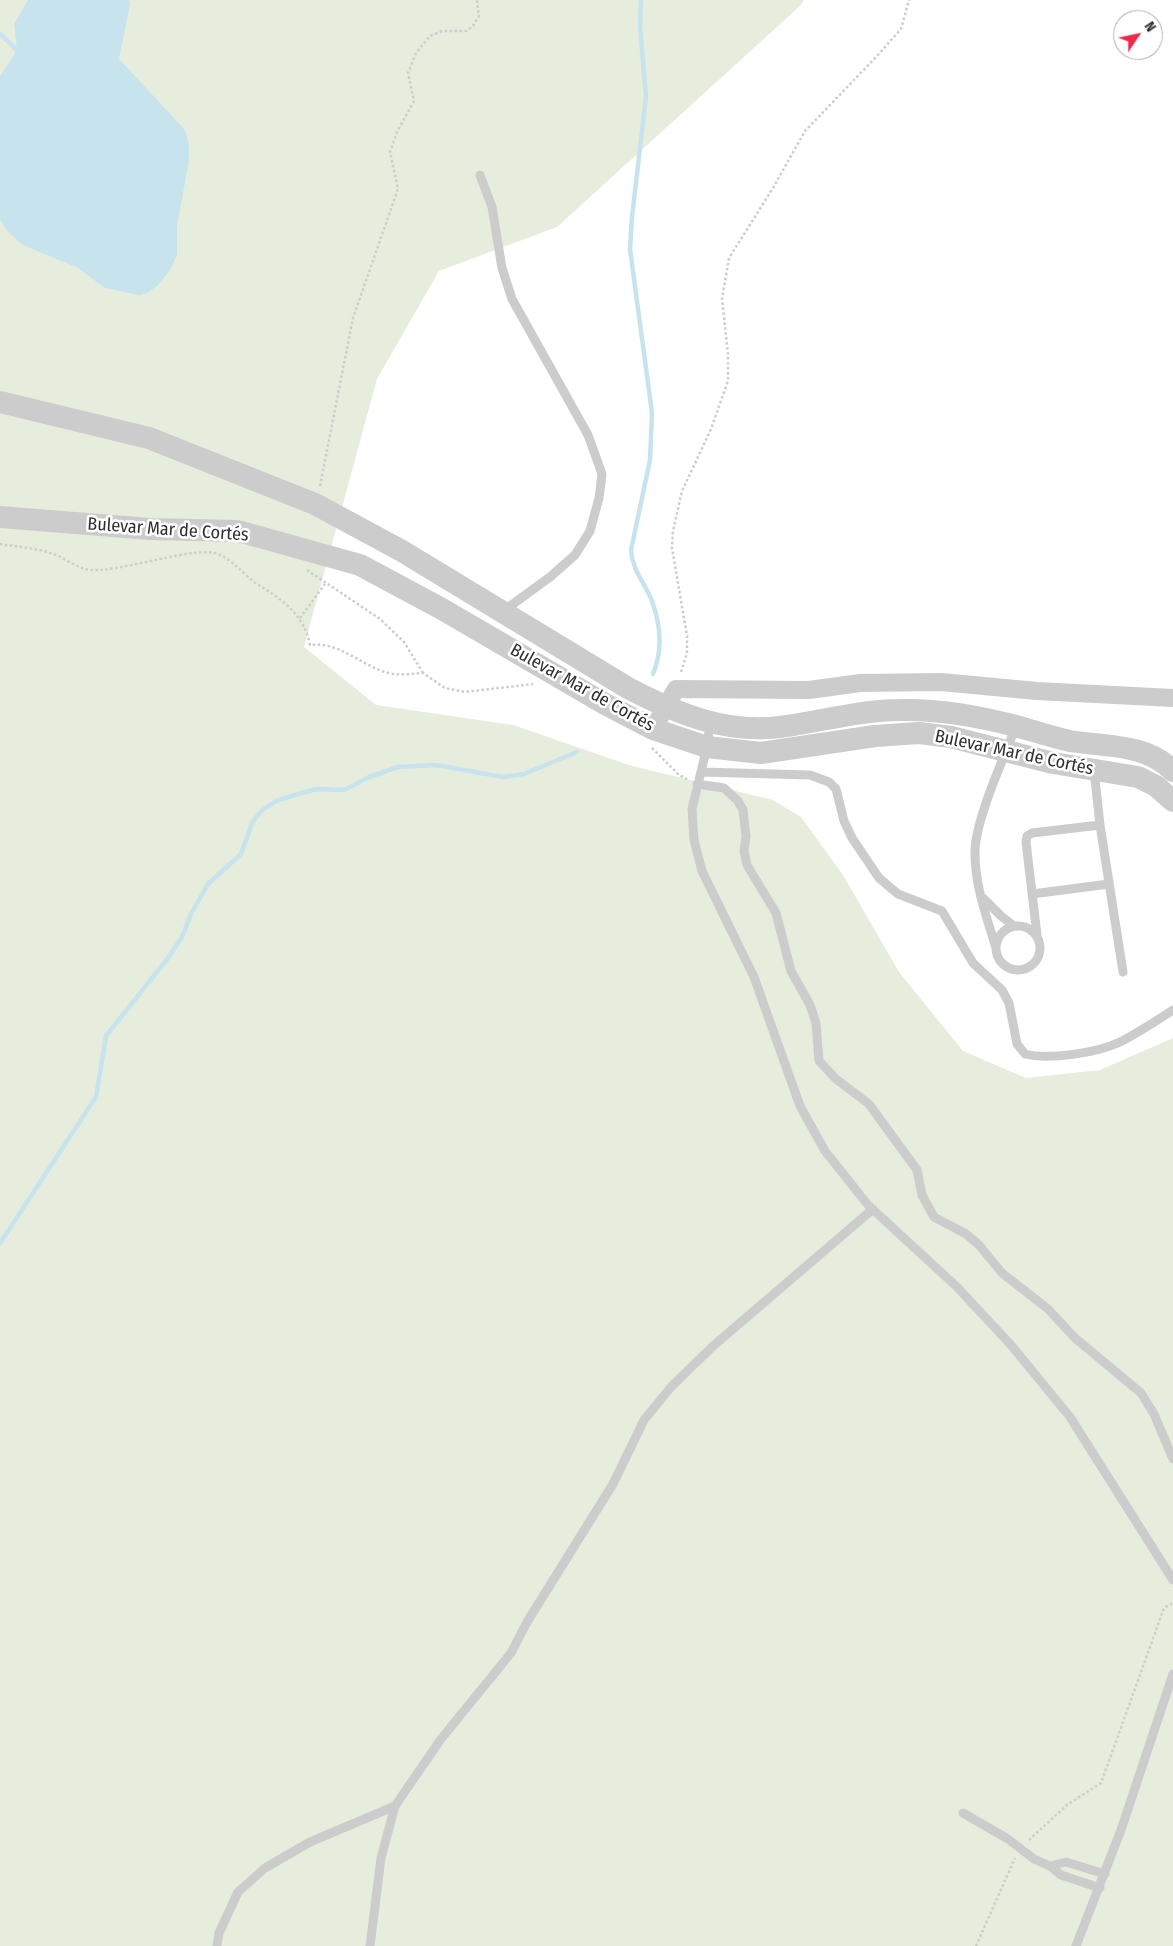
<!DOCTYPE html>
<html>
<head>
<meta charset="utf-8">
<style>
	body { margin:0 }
	#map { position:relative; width:1173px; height:1946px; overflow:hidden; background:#fff; font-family:"Fira Sans Condensed",sans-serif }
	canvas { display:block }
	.north { position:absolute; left:1113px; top:10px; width:50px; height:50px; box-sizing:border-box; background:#fff; border:1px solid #acacac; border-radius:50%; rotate:56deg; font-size:14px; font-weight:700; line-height:20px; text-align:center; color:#2f2f2f }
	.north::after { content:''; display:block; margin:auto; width:18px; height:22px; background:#ee294d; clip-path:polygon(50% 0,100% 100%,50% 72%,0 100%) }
</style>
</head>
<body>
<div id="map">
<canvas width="1173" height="1946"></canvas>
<div class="north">N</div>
</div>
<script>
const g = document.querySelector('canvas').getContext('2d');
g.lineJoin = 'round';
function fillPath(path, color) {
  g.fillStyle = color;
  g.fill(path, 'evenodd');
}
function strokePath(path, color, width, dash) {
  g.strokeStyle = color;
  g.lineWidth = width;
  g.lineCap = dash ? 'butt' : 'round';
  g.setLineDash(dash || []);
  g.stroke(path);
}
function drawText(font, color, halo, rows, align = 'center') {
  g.font = font + ' "Fira Sans Condensed",sans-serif';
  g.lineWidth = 5;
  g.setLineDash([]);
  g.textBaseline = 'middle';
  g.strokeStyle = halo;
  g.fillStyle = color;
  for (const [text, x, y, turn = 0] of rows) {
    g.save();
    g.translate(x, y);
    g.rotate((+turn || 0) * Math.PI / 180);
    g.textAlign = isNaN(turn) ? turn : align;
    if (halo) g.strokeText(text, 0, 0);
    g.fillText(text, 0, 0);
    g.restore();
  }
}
const green = new Path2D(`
	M0,0H804L800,6L557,227L439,271L377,379L304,647L376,705L513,725L632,766L773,800L801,817L843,875L899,972L963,1051L1026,1078L1100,1070L1173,1038V1946H0Z`);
const water = new Path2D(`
	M28,0H129L130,5L119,59L185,130L189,145V160L177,226V255L170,270L157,286L147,293L139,295L105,288L78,268L23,245L7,231L0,219V76L17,50L14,24Z`);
const stream = new Path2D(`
	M641,0L640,27L646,96L632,217L630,249L652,413L650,460L631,550C632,570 645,583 652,601C661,626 663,650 653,674
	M0,34L17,50
	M0,1243L96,1097L106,1036L168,958L182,937L191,914L208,884L241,854L252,823L261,811L276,801L301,793L317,789L344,790L369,777L398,767L436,765L503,777L524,774L577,752`);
const path = new Path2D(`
	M320,486L353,318L398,189L390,152L397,132L414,101L408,73L416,53L430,36L442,31H466L473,26L479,16L477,0
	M0,544C18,547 39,548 56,555C68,560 78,569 91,570C122,572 197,545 218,554C235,561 245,577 260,586C284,600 305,617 310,645C337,641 360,664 385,672C397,676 411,674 423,673L445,688L465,692L533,684
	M307,570L380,619L404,642L423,673
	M300,618L325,584
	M681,672L687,653V636L672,548L673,531L682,491L711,429L728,381V354L722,299L729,258L773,188L805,131L877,56L901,29L909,0
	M652,748L679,775L687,779
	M1029,1840L1067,1805L1101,1783L1164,1608L1173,1603
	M976,1946L1015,1858`);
const service = new Path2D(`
	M480,175L492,207L502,268L512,299L588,435L602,474L599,498L590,531L575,555L550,577L502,612
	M710,723L707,747L692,809L694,840L702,871L754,977L800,1106L825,1151L868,1205L957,1287L1011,1345L1070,1417L1173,1580
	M701,772L810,775L829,782L836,789L844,821L852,838L879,878L898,894L942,911L973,963L1002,990L1009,1003L1017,1044L1025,1054C1049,1060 1097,1053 1120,1042C1138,1033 1156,1021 1173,1010
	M697,784L724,788L738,801L743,810L746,836L744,851L747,865L776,913L791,971L810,1005L816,1023L819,1061L836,1079L869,1104L917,1170L922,1195L934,1217L966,1234L979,1245L1002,1273L1048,1309L1075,1338L1141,1393L1154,1414L1173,1459
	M1100,825L1123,972
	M1032,894L1109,884
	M983,898L1001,916L1014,926
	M996 948a22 22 0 1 1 44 0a22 22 0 1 1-44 0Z
	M1037,935L1026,842L1027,836L1032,833L1100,825L1094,770
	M996,948C987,918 975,886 975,854C974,822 1004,758 1016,726
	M963,1813L1008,1839L1034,1859L1050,1866L1061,1875L1100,1888
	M1050,1866L1066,1862L1105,1874
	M217,1946L219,1933L238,1892L265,1868L310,1842L395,1806
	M370,1946L381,1858L395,1806L441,1739L511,1653L527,1622L613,1484L644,1420L671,1387L712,1347L873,1209
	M1076,1946L1121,1830L1173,1674`);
const minor = new Path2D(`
	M653,729L676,689L809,690L860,683L941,682L1037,691L1173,698`);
const tertiary = new Path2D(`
	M0,402L149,438L315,504L402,551L628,688C676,713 725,734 780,727C819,722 860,710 900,710C939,709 978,716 1016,726C1034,731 1052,737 1070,741C1106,747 1146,743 1173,771
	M0,517L150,529L238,531L360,565L442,609L605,704L653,729L707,747L761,753L875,736L919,733L951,737L1053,763L1138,777L1156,786L1173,801`);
const streetNames = [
	["Bulevar Mar de Cortés",168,530,4],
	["Bulevar Mar de Cortés",582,688,29],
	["Bulevar Mar de Cortés",1014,753,12]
];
fillPath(green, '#e7eddc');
fillPath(water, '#c7e3ed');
strokePath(stream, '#c7e3ed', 4.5);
strokePath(path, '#ccc', 2.5, [2.5, 2.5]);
strokePath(service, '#ccc', 9);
strokePath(minor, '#ccc', 18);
strokePath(tertiary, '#ccc', 22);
drawText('18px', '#2f2f2f', '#fff', streetNames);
</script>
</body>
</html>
